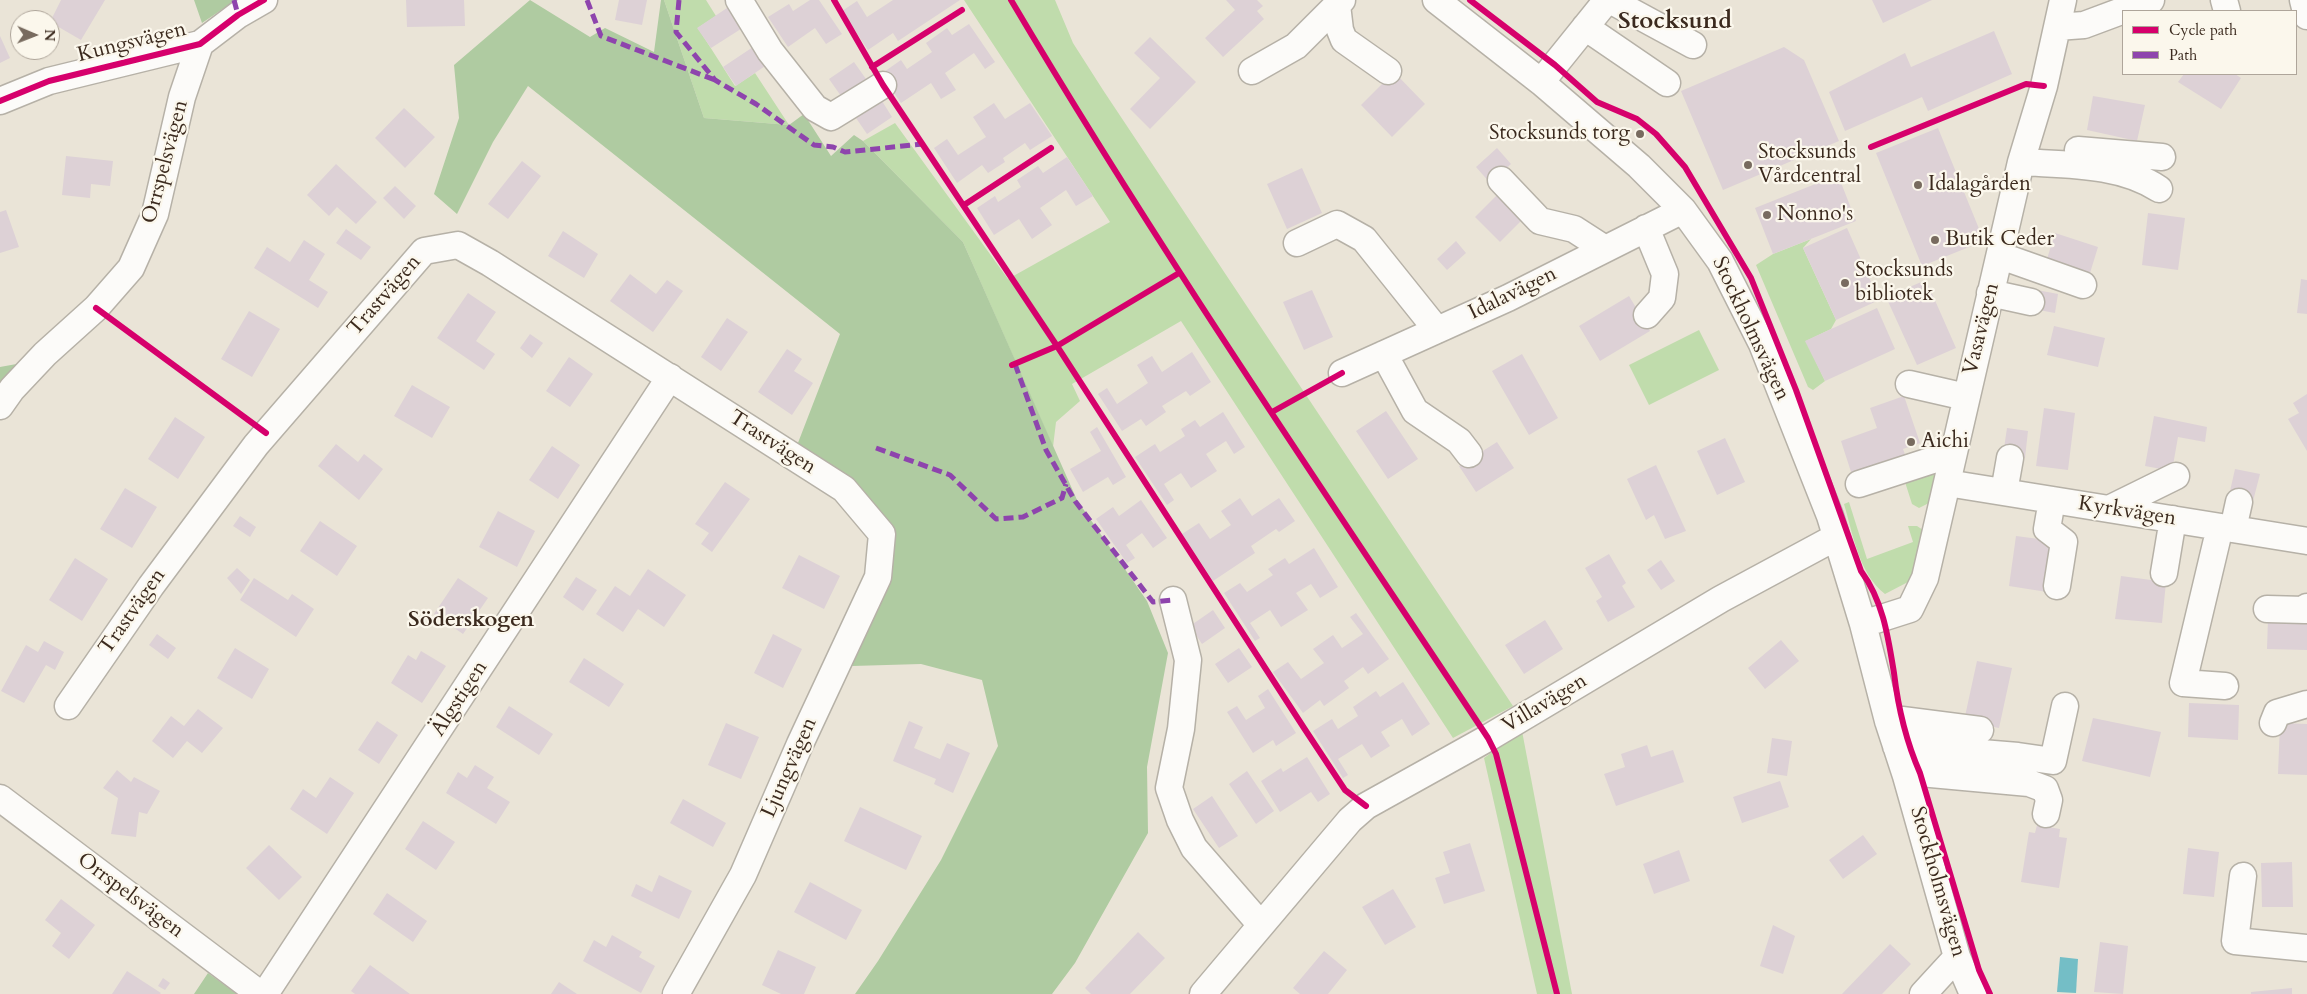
<!DOCTYPE html>
<html>
<head>
<meta charset="utf-8">
<style>
	body { margin:0 }
	#map { position:relative; width:2307px; height:994px; overflow:hidden; background:#eae4d7; font-family:Cardo,serif }
	canvas { display:block }
	.legend { position:absolute; left:2122px; top:10px; width:175px; height:65px; box-sizing:border-box; background:#fbf7ec; border:1px solid #aea59a; margin:0; padding:6px 9px; list-style:none; font-size:15px; color:#3b2a1e }
	.legend li { display:flex; align-items:center; gap:10px; height:25px }
	.legend b { width:25px; border:1px solid #aea59a }
	.north { position:absolute; left:10px; top:10px; width:50px; height:50px; box-sizing:border-box; background:#fbf7ec; border:1px solid #aea59a; border-radius:50%; rotate:91deg; font-size:14px; font-weight:700; line-height:20px; text-align:center; color:#3b2a1e }
	.north::after { content:''; display:block; margin:auto; width:18px; height:22px; background:#786b5f; clip-path:polygon(50% 0,100% 100%,50% 72%,0 100%) }
</style>
</head>
<body>
<div id="map">
<canvas width="2307" height="994"></canvas>
<ul class="legend">
<li><b style="height:6px;background:#d6006c"></b>Cycle path</li>
<li><b style="height:6px;background:#8e44ad"></b>Path</li>
</ul>
<div class="north">N</div>
</div>
<script>
const g = document.querySelector('canvas').getContext('2d');
g.lineJoin = 'round';
function fillPath(path, color) {
  g.fillStyle = color;
  g.fill(path, 'evenodd');
}
function strokePath(path, color, width, dash) {
  g.strokeStyle = color;
  g.lineWidth = width;
  g.lineCap = dash ? 'butt' : 'round';
  g.setLineDash(dash || []);
  g.stroke(path);
}
function drawText(font, color, halo, rows, align = 'center') {
  g.font = font + ' Cardo,serif';
  g.lineWidth = 4.5;
  g.setLineDash([]);
  g.textBaseline = 'middle';
  g.strokeStyle = halo;
  g.fillStyle = color;
  for (const [text, x, y, turn = 0] of rows) {
    g.save();
    g.translate(x, y);
    g.rotate((+turn || 0) * Math.PI / 180);
    g.textAlign = isNaN(turn) ? turn : align;
    if (halo) g.strokeText(text, 0, 0);
    g.fillText(text, 0, 0);
    g.restore();
  }
}
const green = new Path2D(`
	M664,0H706L716,16L698,28L735,86L755,73L789,125L704,118Z
	M964,0H1055L1073,43L1103,90L1513,706L1453,738L1181,321L1072,384L1080,401L1056,422L1053,447L963,242L863,141L895,123L1008,279L1110,222Z
	M1811,239L1803,248L1836,320L1831,329L1806,341L1825,381L1813,390L1808,387L1756,265L1773,254Z
	M1699,330L1719,370L1649,405L1629,365Z
	M1937,468L1931,502L1919,508L1912,504L1905,482Z
	M1849,502L1867,559L1913,542L1908,526H1917L1923,530L1914,572L1908,582L1885,594C1859,574 1853,534 1844,504Z
	M1522,731L1572,994H1537L1484,758Z`);
const forest = new Path2D(`
	M194,0H236L202,23Z
	M530,0L590,37L605,28L654,52L661,0H664L704,118L789,125L804,114L831,156L854,135L863,141L963,242L1077,500L1147,601L1168,653L1147,767L1148,833L1075,963L1052,994H855L878,961L941,860L998,746L982,680L921,664L852,666L887,566L893,528L796,448L840,334L528,86L493,142L457,214L434,194L459,118L454,65Z
	M22,363L0,392V367Z
	M208,973L237,994H194Z`);
const water = new Path2D(`
	M2060,957L2078,959L2076,993L2057,992Z`);
const building = new Path2D(`
	M61,0H105L81,40L50,22Z
	M406,0H464L465,26L407,27Z
	M619,0H647L642,25L615,20Z
	M810,0H819L842,34L826,44L815,28L788,47L768,17L789,4L793,11Z
	M893,0H960L898,41L893,33L868,50L842,11L857,1L867,17Z
	M1226,0H1257L1263,6L1257,11L1264,19L1223,57L1205,38L1235,10Z
	M1872,0H1932L1883,23Z
	M730,6L744,27L711,48L697,28Z
	M969,24L995,62L985,69L974,53L945,73L956,90L941,99L931,83L901,103L881,74L901,60L907,69L932,52L926,43L947,28L952,35Z
	M1994,31L2012,74L1928,111L1922,97L1845,131L1829,92L1905,53L1911,67Z
	M0,36L10,58L0,63Z
	M1150,37L1196,82L1150,129L1130,109L1160,78L1134,53Z
	M756,45L768,64L736,86L723,67Z
	M1784,47L1804,60L1839,141L1723,190L1681,91Z
	M854,62L866,79L841,96L829,79Z
	M1394,72L1425,104L1392,137L1361,105Z
	M2184,74H2235L2241,78L2221,109L2178,82Z
	M2093,96L2145,105L2137,141L2087,130Z
	M882,101L892,117L867,134L856,118Z
	M994,103L1005,119L1030,103L1052,136L1030,150L1025,143L1003,158L1005,162L988,173L982,165L957,183L934,148L947,139L958,155L986,137L973,117Z
	M404,108L435,137L405,168L375,138Z
	M1938,128L1984,241L1922,266L1876,153Z
	M1497,148L1511,164L1490,183L1476,167Z
	M66,156L113,161L110,186L91,184L90,198L62,195Z
	M1067,157L1093,196L1076,206L1066,190L1040,208L1052,225L1032,239L1019,219L994,235L977,208L995,196L998,202L1021,187L1017,180L1038,166L1043,173Z
	M522,161L541,176L508,219L488,204Z
	M336,164L377,202L356,224L337,207L329,216L307,195Z
	M1302,168L1322,213L1287,229L1267,184Z
	M1838,175L1856,221L1773,254L1755,208Z
	M395,186L416,206L404,219L383,198Z
	M1501,191L1526,216L1500,242L1475,217Z
	M6,210L19,247L0,253V212Z
	M2148,213L2185,218L2178,270L2142,265Z
	M1847,228L1879,300L1836,320L1803,248Z
	M346,229L371,247L361,260L336,243Z
	M563,231L598,254L584,278L548,256Z
	M2055,233L2098,247L2090,273L2047,259Z
	M304,240L325,254L309,280L328,292L318,308L254,268L267,247L290,262Z
	M1456,241L1466,253L1447,270L1437,259Z
	M630,274L656,294L667,280L683,291L653,332L610,301Z
	M2301,279L2307,280V314L2297,313Z
	M1926,280L1956,348L1917,365L1886,297Z
	M1312,290L1333,337L1304,350L1283,302Z
	M2037,290L2058,294L2055,313L2033,309Z
	M468,293L496,312L476,341L495,354L484,370L437,338Z
	M1629,296L1650,331L1600,361L1579,326Z
	M1877,308L1895,349L1825,381L1805,341Z
	M249,311L280,329L252,377L221,359Z
	M727,318L748,332L721,371L701,357Z
	M2054,326L2105,338L2098,367L2047,355Z
	M530,334L543,343L532,358L520,348Z
	M787,349L802,359L794,371L813,383L792,415L758,392Z
	M1192,352L1211,382L1190,396L1186,391L1162,406L1166,412L1146,426L1141,419L1122,431L1098,394L1107,388L1117,404L1148,383L1137,365L1152,356L1162,372Z
	M1522,354L1558,418L1529,435L1492,371Z
	M569,357L593,374L570,407L546,391Z
	M412,385L450,407L432,438L394,416Z
	M2307,394V451L2288,419L2299,413L2293,403Z
	M1904,396L1920,443L1903,449L1906,457L1852,475L1841,441L1877,428L1870,408Z
	M2044,408L2075,413L2068,470L2036,466Z
	M1386,411L1418,459L1388,479L1356,431Z
	M1223,412L1245,447L1234,454L1226,441L1206,454L1217,471L1191,488L1181,473L1164,484L1174,500L1167,505L1135,457L1155,444L1160,452L1185,436L1181,429L1195,420L1200,427Z
	M2154,416L2207,427L2205,442L2178,437L2172,471L2145,466Z
	M175,417L205,437L178,479L148,459Z
	M1097,427L1126,477L1113,485L1108,477L1083,492L1070,469L1101,451L1090,432Z
	M2007,428L2028,431L2025,458L2003,455Z
	M1725,438L1745,482L1717,495L1697,451Z
	M1497,442L1514,468L1476,492L1459,466Z
	M336,444L358,462L364,454L383,469L359,500L318,466Z
	M552,446L580,465L558,499L529,480Z
	M1656,465L1686,531L1665,539L1654,515L1646,520L1627,479Z
	M2235,469L2260,474L2252,505L2228,500Z
	M725,482L750,499L712,552L701,544L709,533L695,524Z
	M125,488L157,507L132,548L100,529Z
	M1240,498L1252,516L1279,498L1295,521L1279,532L1276,529L1251,546L1255,553L1213,581L1182,534L1199,523L1210,539L1231,525L1221,511Z
	M1141,500L1167,538L1153,548L1142,533L1126,545L1135,558L1127,563L1096,519L1113,507L1119,516Z
	M498,511L535,531L517,567L479,547Z
	M240,516L256,527L250,537L233,526Z
	M320,521L357,546L337,576L300,551Z
	M2016,536L2054,541L2047,592L2009,586Z
	M1314,548L1338,587L1320,598L1311,584L1296,593L1308,610L1281,627L1270,610L1250,623L1260,638L1255,641L1224,593L1240,583L1247,592L1273,575L1268,569L1285,558L1289,564Z
	M1609,554L1626,583L1622,586L1635,607L1608,622L1596,601L1602,597L1585,568Z
	M799,555L840,576L824,609L782,588Z
	M75,558L108,579L82,621L49,600Z
	M1661,560L1675,581L1661,590L1647,570Z
	M237,568L250,580L241,594L227,578Z
	M648,569L686,595L664,627L638,609L623,632L596,614L615,586L630,596Z
	M2121,576L2166,582L2162,623L2115,619Z
	M576,577L597,590L583,611L563,597Z
	M254,578L288,600L292,594L314,609L296,637L240,600Z
	M458,578L488,598L463,634L434,614Z
	M1213,610L1225,628L1202,644L1190,626Z
	M1356,613L1389,659L1368,674L1363,667L1344,681L1349,688L1324,706L1320,700L1303,713L1273,672L1288,662L1301,679L1324,663L1313,649L1333,635L1342,648L1363,634L1350,617Z
	M2268,619L2307,620V650L2267,649Z
	M1545,620L1563,649L1524,674L1505,645Z
	M157,634L176,648L168,659L149,645Z
	M773,634L802,649L783,688L754,673Z
	M1781,640L1799,661L1765,689L1748,668Z
	M44,641L64,652L55,670L46,665L24,703L1,691L26,645L38,652Z
	M235,648L269,669L252,699L217,678Z
	M1239,648L1252,667L1228,683L1215,664Z
	M421,651L446,666L422,703L391,683L408,655L416,660Z
	M584,658L624,684L609,707L569,682Z
	M1977,661L2012,668L1999,728L1964,721Z
	M1403,682L1430,724L1412,736L1402,719L1381,732L1390,746L1371,758L1362,744L1338,759L1348,775L1343,778L1313,731L1332,719L1338,729L1358,716L1353,707L1376,691L1380,697Z
	M1268,689L1296,733L1276,746L1273,740L1253,753L1227,712L1237,706L1246,720L1265,708L1258,696Z
	M2189,703L2239,705L2238,740L2188,737Z
	M509,706L553,734L539,755L496,727Z
	M198,709L223,728L202,753L187,741L173,758L152,741L171,716L184,726Z
	M2093,718L2161,732L2150,777L2082,761Z
	M377,721L398,735L379,764L358,750Z
	M909,721L923,727L914,748L940,759L947,743L970,753L953,793L934,784L936,779L893,761Z
	M726,723L759,737L741,779L708,765Z
	M2280,723L2307,724V775L2278,774Z
	M1772,738L1792,741L1787,776L1767,773Z
	M1647,745L1651,757L1673,750L1684,782L1616,806L1604,774L1625,767L1621,754Z
	M1307,757L1330,794L1318,802L1311,792L1280,812L1261,781L1281,768L1283,772Z
	M475,765L494,777L487,788L510,802L496,824L446,793L458,772L467,778Z
	M117,770L131,782L134,777L160,791L147,814L139,812L136,837L111,834L118,798L103,788Z
	M1247,771L1274,811L1256,824L1229,784Z
	M330,777L354,793L327,834L290,809L303,789L316,798Z
	M1780,781L1789,807L1742,823L1733,797Z
	M1212,796L1238,836L1219,848L1193,809Z
	M683,799L726,823L713,847L670,823Z
	M860,807L922,836L906,870L844,841Z
	M423,821L455,842L436,870L405,849Z
	M2037,825L2060,829L2059,837L2067,838L2059,888L2021,882L2029,832L2035,833Z
	M1863,835L1877,854L1843,879L1829,860Z
	M1470,843L1485,891L1444,904L1435,878L1450,873L1443,852Z
	M269,845L302,877L279,900L246,868Z
	M2188,848L2219,852L2214,897L2183,894Z
	M1679,850L1690,881L1654,894L1643,864Z
	M2292,862L2293,907H2262L2261,863Z
	M659,875L692,891L679,919L631,896L636,884L652,892Z
	M810,882L862,910L846,940L794,912Z
	M1393,889L1416,927L1385,945L1362,907Z
	M387,893L427,921L413,942L373,914Z
	M61,899L95,925L69,959L52,946L61,933L45,920Z
	M1773,925L1795,936L1783,974L1760,966Z
	M1138,932L1165,958L1130,994H1091L1085,988Z
	M612,935L642,952L639,957L655,966L641,993L583,961L594,940L606,947Z
	M2100,942L2128,946L2123,994L2094,992Z
	M1890,944L1911,964L1882,994H1842Z
	M778,950L816,967L804,994H781L762,985Z
	M1324,951L1347,970L1328,994H1300L1293,988Z
	M370,965L410,994H355L351,991Z
	M127,971L161,993L160,994H112Z
	M163,978L170,983L165,990L158,986Z
	M559,982L577,994H551Z
	M2292,988V994H2251V992Z`);
const minor = new Path2D(`
	M739,0L770,51L815,108L831,117L883,85
	M1436,0L1541,82L1639,166L1683,210L1720,261L1762,344L1830,516L1863,624L1888,721L1906,776L1957,957L1973,994
	M1610,0L1693,45
	M2224,0L2227,11
	M2303,0L2307,16
	M1337,5L1340,30L1344,40L1388,71
	M1585,27L1667,83
	M2057,27L2084,25L2151,0
	M1252,71L1296,46L1342,0
	M1541,82L1607,0
	M0,101L49,81L200,44L238,15L264,0
	M2078,150L2162,157
	M2021,162C2066,165 2120,163 2159,189
	M1501,180L1540,221L1574,229L1605,249
	M1646,228L1665,274L1662,298L1647,315
	M1297,243L1337,224L1364,239L1437,330
	M2001,256L2083,285
	M1990,293L2031,302
	M1384,354L1415,411L1459,441L1469,454
	M1342,373L1508,298L1683,210
	M1909,384L1966,397
	M0,406L12,389L45,354L96,308L131,268L155,214L182,97L200,44
	M1947,483L2307,541
	M1859,484L1939,458H1952
	M2004,492L2010,458
	M2052,500L2047,529L2064,542L2057,586
	M2109,509L2176,476
	M2220,527L2183,683L2225,686
	M2233,529L2239,502
	M2164,573L2173,519
	M1173,600L1188,660L1181,729L1169,788L1180,820L1194,848L1261,925
	M2267,609L2305,610L2307,607
	M1863,624L1910,609L1925,578L2021,162L2044,86L2063,0
	M68,706L151,586L256,445L424,251L458,245L490,263L844,489L882,534L878,577L800,744L743,875L676,994
	M1888,721L1902,720L1980,730
	M2273,723L2277,713L2307,704
	M1896,746L2018,756L2053,761L2065,706
	M1906,776L1920,773L2029,783L2045,789L2049,800L2046,814
	M0,798L260,994
	M2243,876L2235,941L2307,948
	M265,994L670,377
	M1203,994L1350,820L1366,806L1488,738L1721,599L1836,537
	M1923,994L1957,957`);
const quiet = new Path2D(`
	M234,0L238,15
	M587,0L601,36L715,80
	M679,0L676,32L715,80L756,104L814,145L833,147L845,152L923,144
	M1015,364L1046,450L1075,501L1153,602L1173,600
	M876,448L950,475L996,519L1023,517L1062,498L1066,484`);
const cycleway = new Path2D(`
	M834,0L883,85L1057,346L1304,728L1345,790L1366,806
	M1011,0C1160,252 1326,494 1488,738L1496,754L1557,994
	M1470,0L1555,65L1597,102L1637,119L1656,134L1685,167L1751,278L1796,390L1861,571C1883,601 1888,636 1894,673C1898,707 1906,741 1920,773L1979,970L1990,994
	M872,67L962,10
	M0,101L49,81L200,44L238,15L264,0
	M1871,147L2026,84L2044,86
	M964,205L1051,148
	M96,308L266,433
	M1012,365L1057,346L1179,273
	M1272,412L1342,373`);
const markers = [
	[1640,134,5,"#786b5f"],
	[1748,165,5,"#786b5f"],
	[1918,185,5,"#786b5f"],
	[1767,215,5,"#786b5f"],
	[1935,240,5,"#786b5f"],
	[1845,283,5,"#786b5f"],
	[1911,442,5,"#786b5f"]
];
const streetNames = [
	["Kungsvägen",132,43,-14],
	["Orrspelsvägen",166,162,-75],
	["Idalavägen",1513,294,-26],
	["Trastvägen",385,296,-49],
	["Stockholmsvägen",1750,329,65],
	["Vasavägen",1982,329,-76],
	["Trastvägen",772,443,33],
	["Kyrkvägen",2127,512,9],
	["Trastvägen",133,612,-55],
	["Älgstigen",460,699,-57],
	["Villavägen",1545,704,-31],
	["Ljungvägen",790,768,-66],
	["Stockholmsvägen",1937,882,74],
	["Orrspelsvägen",130,896,37]
];
const poiNames = [
	["Stocksunds torg",1630,134,"right"],
	["Stocksunds",1758,153],
	["Vårdcentral",1758,177],
	["Idalagården",1928,185],
	["Nonno's",1777,215],
	["Butik Ceder",1945,240],
	["Stocksunds",1855,271],
	["bibliotek",1855,295],
	["Aichi",1921,442]
];
const neighbourhoodNames = [
	["Söderskogen",471,621]
];
const quarterNames = [
	["Stocksund",1675,22]
];
fillPath(green, '#c0dcac');
fillPath(forest, '#afcba1');
fillPath(water, '#74bec6');
fillPath(building, '#ddd1d6');
strokePath(minor, '#b6b1a7', 29);
strokePath(minor, '#fcfbf9', 26);
strokePath(quiet, '#8e44ad', 5, [10, 5]);
strokePath(cycleway, '#d6006c', 6);
for (const [x, y, r, color] of markers) {
  const dot = new Path2D();
  dot.arc(x, y, r, 0, 2 * Math.PI);
  g.fillStyle = color;
  g.fill(dot);
  strokePath(dot, '#fbf7ec', 2);
}
drawText('21px', '#3b2a1e', '#fbf7ec', streetNames);
drawText('21px', '#3b2a1e', '#fbf7ec', poiNames, 'left');
drawText('bold 22px', '#3b2a1e', '#fbf7ec', neighbourhoodNames);
drawText('bold 24px', '#3b2a1e', '#fbf7ec', quarterNames);
</script>
</body>
</html>
